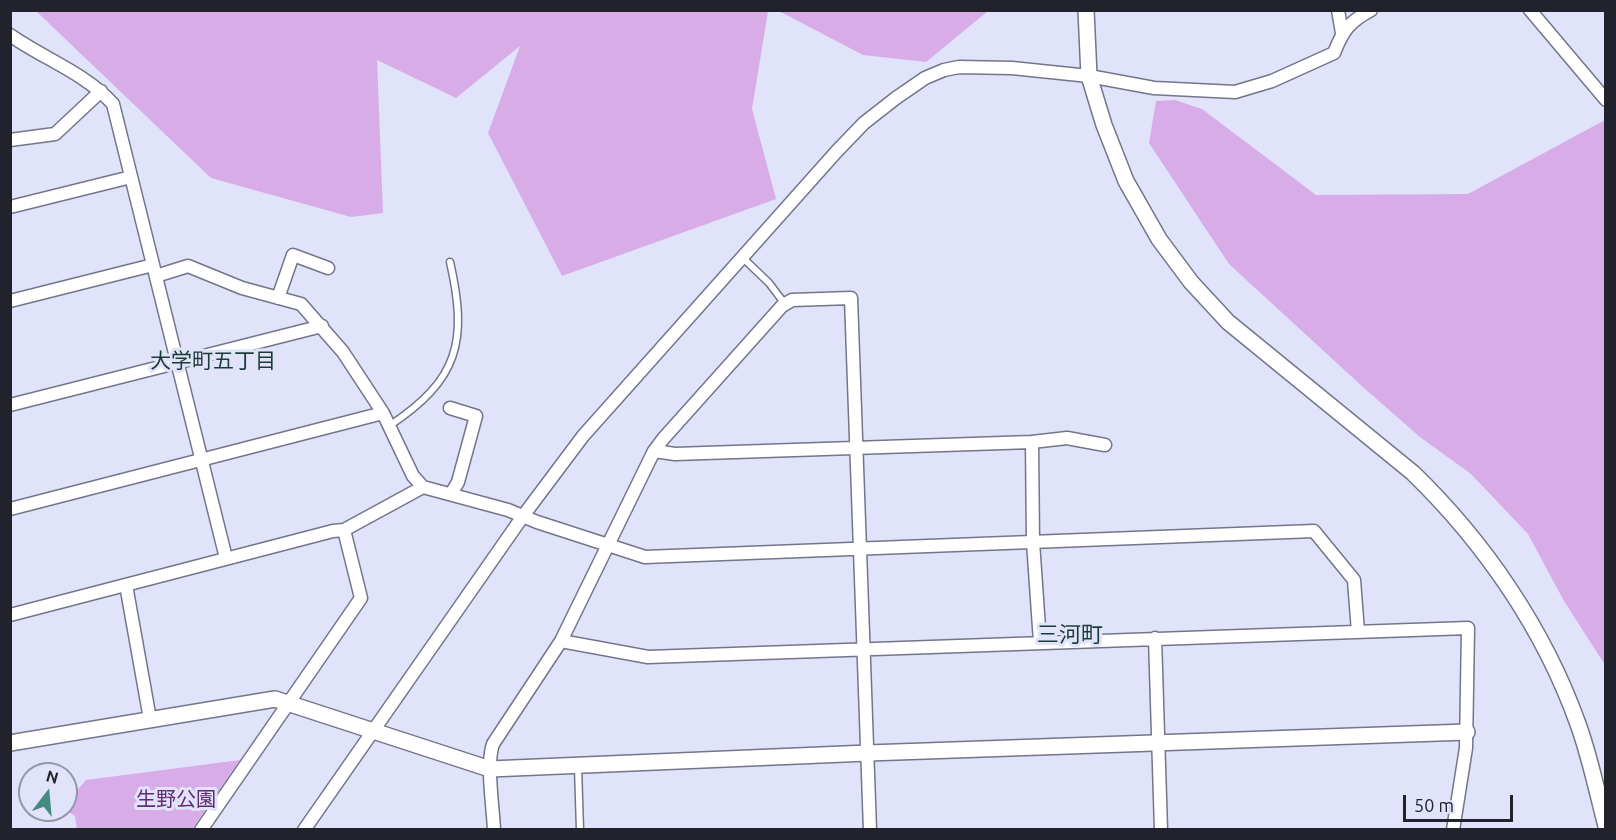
<!DOCTYPE html>
<html>
<head>
<meta charset="utf-8">
<style>
	body { margin:0 }
	#map { position:relative; width:1616px; height:840px; overflow:hidden; background:#e0e3fa; font-family:Ubuntu,sans-serif }
	canvas { display:block }
	.frame { position:absolute; inset:0; border:12px solid #21222b; pointer-events:none }
	.north { position:absolute; left:18px; top:762px; width:60px; height:60px; box-sizing:border-box; background:#e0e3fa; border:2px solid #9496a7; border-radius:50%; rotate:16deg; font-size:16px; font-weight:700; line-height:24px; text-align:center; color:#21222b }
	.north::after { content:''; display:block; margin:auto; width:21px; height:27px; background:#468b82; clip-path:polygon(50% 0,100% 100%,50% 72%,0 100%) }
	.scale { position:absolute; left:1403px; top:795px; width:110px; height:27px; box-sizing:border-box; border:3px solid #21222b; border-top:0; padding-left:8px; font-size:18px; line-height:21px; white-space:nowrap; color:#21222b; -webkit-text-stroke:4px #e0e3fa; paint-order:stroke }
</style>
</head>
<body>
<div id="map">
<canvas width="1616" height="840"></canvas>
<div class="frame"></div>
<div class="north">N</div>
<div class="scale">50 m</div>
</div>
<script>
const g = document.querySelector('canvas').getContext('2d');
g.lineJoin = 'round';
function fillPath(path, color) {
  g.fillStyle = color;
  g.fill(path, 'evenodd');
}
function strokePath(path, color, width, dash) {
  g.strokeStyle = color;
  g.lineWidth = width;
  g.lineCap = dash ? 'butt' : 'round';
  g.setLineDash(dash || []);
  g.stroke(path);
}
function drawText(font, color, halo, rows, align = 'center') {
  g.font = font + ' Ubuntu,"Noto Sans JP",sans-serif';
  g.lineWidth = 6;
  g.setLineDash([]);
  g.textBaseline = 'middle';
  g.strokeStyle = halo;
  g.fillStyle = color;
  for (const [text, x, y, turn = 0] of rows) {
    g.save();
    g.translate(x, y);
    g.rotate((+turn || 0) * Math.PI / 180);
    g.textAlign = isNaN(turn) ? turn : align;
    if (halo) g.strokeText(text, 0, 0);
    g.fillText(text, 0, 0);
    g.restore();
  }
}
const green = new Path2D(`
	M36,11H768L752,109L776,199L562,276L488,133L520,46L456,98L377,60L383,213L351,217L211,178Z
	M779,11H988L926,62L863,55Z
	M1175,100L1202,109L1316,195L1468,194L1605,120V665L1564,601L1528,534L1471,474L1420,437L1364,388L1229,264L1149,143L1156,101Z
	M240,760L192,829H77L75,816L65,810L66,803L86,780Z`);
const service = new Path2D(`
	M743,258L769,283L785,304
	M389,426C459,380 468,341 450,262
	M578,767L580,830`);
const minor = new Path2D(`
	M1338,10L1342,33
	M1530,10L1606,100
	M10,35C44,59 85,73 113,104L226,558
	M10,140L55,134L101,91
	M10,207L131,177
	M156,276L188,266L242,288L301,304L343,352L383,413L413,476L423,487L508,510L537,522L645,557L1314,531L1354,580L1358,632
	M278,298L293,255L328,268
	M10,301L153,265
	M10,405L322,326
	M450,408L476,416L458,482L451,494
	M1032,442L1067,438L1105,445
	M654,451L675,454L1032,442L1033,542L1040,642
	M10,509L383,413
	M126,585L150,719
	M10,615L333,531L344,530L423,487
	M1155,638L1161,830
	M561,641L648,657L1468,628L1466,748L1453,830
	M201,830L361,598L344,530
	M304,830L523,516L583,436L837,151L864,123L896,98L925,78L944,70L959,67L1012,68L1089,76L1154,88L1235,92L1272,81L1334,53C1343,30 1349,22 1371,10
	M494,830C493,806 486,764 493,744L561,641L654,451L663,439L782,306L792,300L851,298L870,830`);
const tertiary = new Path2D(`
	M1086,10L1089,76L1104,125L1126,181L1159,239L1191,282L1228,322L1413,473C1485,543 1544,629 1578,724C1590,757 1597,792 1606,826
	M10,743L275,699L490,769L868,753L1467,732`);
const parkNames = [
	["生野公園",176,799]
];
const neighbourhoodNames = [
	["大学町五丁目",213,361]
];
const quarterNames = [
	["三河町",1070,635]
];
fillPath(green, '#d8ace7');
strokePath(service, '#737589', 9);
strokePath(minor, '#737589', 15);
strokePath(tertiary, '#737589', 18);
strokePath(service, '#fff', 6);
strokePath(minor, '#fff', 12);
strokePath(tertiary, '#fff', 15);
drawText('20px', '#632b74', '#e0e3fa', parkNames);
drawText('21px', '#1a3b36', '#e0e3fa', neighbourhoodNames);
drawText('22px', '#1a3b36', '#e0e3fa', quarterNames);
</script>
</body>
</html>
